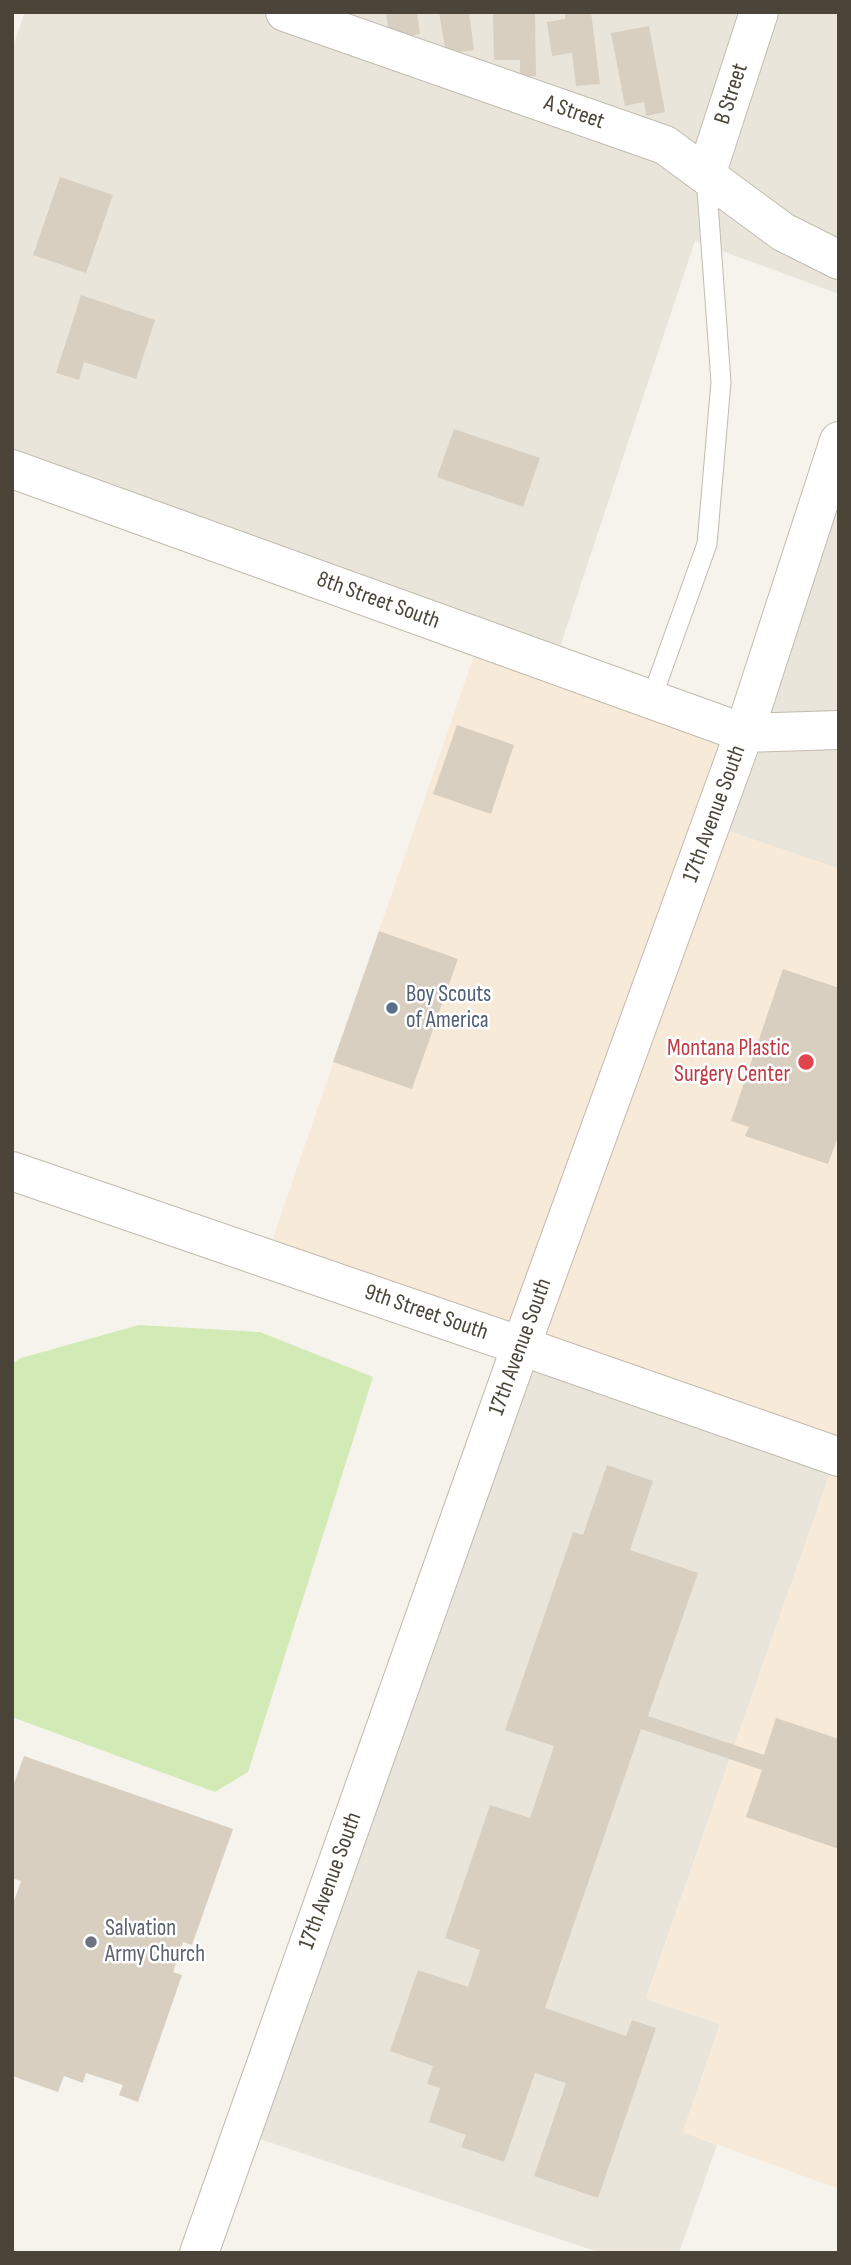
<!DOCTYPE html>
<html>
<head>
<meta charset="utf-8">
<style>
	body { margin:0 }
	#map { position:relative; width:851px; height:2265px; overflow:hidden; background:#f6f3ec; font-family:"Sofia Sans Condensed",sans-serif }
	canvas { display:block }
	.frame { position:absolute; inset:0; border:14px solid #4b4439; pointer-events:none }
</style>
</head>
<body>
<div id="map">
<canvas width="851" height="2265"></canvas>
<div class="frame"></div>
</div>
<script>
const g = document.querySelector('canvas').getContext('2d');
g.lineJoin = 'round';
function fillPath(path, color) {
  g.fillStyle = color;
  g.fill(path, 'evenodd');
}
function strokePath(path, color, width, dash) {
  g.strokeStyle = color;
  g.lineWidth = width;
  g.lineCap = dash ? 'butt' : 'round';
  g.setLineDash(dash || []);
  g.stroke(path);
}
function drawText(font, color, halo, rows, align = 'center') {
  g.font = font + ' "Sofia Sans Condensed",sans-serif';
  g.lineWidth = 5;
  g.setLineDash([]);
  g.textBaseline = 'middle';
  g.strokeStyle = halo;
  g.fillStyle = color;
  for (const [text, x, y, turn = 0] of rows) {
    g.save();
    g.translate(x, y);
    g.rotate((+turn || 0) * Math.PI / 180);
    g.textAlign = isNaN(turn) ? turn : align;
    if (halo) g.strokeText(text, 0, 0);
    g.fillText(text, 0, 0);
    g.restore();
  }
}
const residential = new Path2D(`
	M25,12H839V294L695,241L554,665L12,469V49Z
	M839,441V869L711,825Z
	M521,1346L836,1456L646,1998L720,2024L683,2132L717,2145L679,2253H601L242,2133Z`);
const commercial = new Path2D(`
	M480,638L744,733L711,825L839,869V2189L683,2132L720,2024L646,1999L836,1456L266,1258Z`);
const green = new Path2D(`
	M139,1325L260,1332L373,1377L248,1772L215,1792L12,1717V1364L21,1358Z`);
const building = new Path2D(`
	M386,12H417L420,34L389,38Z
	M439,12H469L474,50L446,54Z
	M493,12H535L536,76H520V60H494Z
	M565,12H591L600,84L576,86L572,53L552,56L547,22L565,19Z
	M649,26L665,112L646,116L644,102L625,106L611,33Z
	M60,177L113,195L86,273L33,255Z
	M81,295L155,320L136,379L84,362L79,380L56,373Z
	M454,429L540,458L523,507L437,477Z
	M457,725L514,745L491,814L433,794Z
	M379,931L458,959L412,1089L333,1062Z
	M783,969L839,988V1134L828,1164L745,1136L749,1127L731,1121Z
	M607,1465L653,1481L630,1550L698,1573L648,1716L764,1755L776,1718L839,1739V1849L746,1817L762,1770L641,1729L545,2008L626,2036L632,2020L656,2028L598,2198L534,2176L566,2083L535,2073L504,2162L461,2147L466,2135L429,2122L440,2088L427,2084L433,2066L390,2051L418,1970L468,1987L480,1950L445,1938L490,1805L530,1818L554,1746L505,1730L573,1532L583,1535Z
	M24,1756L233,1829L192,1945L183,1942L173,1972L182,1975L138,2102L119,2095L123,2085L86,2073L83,2083L64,2076L58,2092L12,2076V1907L21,1881L12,1878V1789Z`);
const service = new Path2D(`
	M651,700L707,544L721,382L706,176`);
const minor = new Path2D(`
	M285,12L665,145L783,232L839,260
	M706,175L759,12
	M12,469L744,733
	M12,1171L521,1346`);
const tertiary = new Path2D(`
	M744,733L839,730
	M521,1346L839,1457
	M199,2253L521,1346L744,733L839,441`);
const markers = [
	[392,1008,7,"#5c6f8a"],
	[806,1062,9,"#e0444e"],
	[91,1942,7,"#6b7280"]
];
const streetNames = [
	["B Street",732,94,-72],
	["A Street",574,113,19],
	["8th Street South",378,601,20],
	["17th Avenue South",715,814,-70],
	["9th Street South",426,1313,19],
	["17th Avenue South",521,1347,-70],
	["17th Avenue South",331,1881,-70]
];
const serviceNames = [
	["Boy Scouts",406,995],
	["of America",406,1021]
];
const healthNames = [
	["Montana Plastic",790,1049],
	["Surgery Center",790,1075]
];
const worshipNames = [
	["Salvation",105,1929],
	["Army Church",105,1955]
];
fillPath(residential, '#eae5da');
fillPath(commercial, '#f7ead8');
fillPath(green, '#d2eab5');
fillPath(building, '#d8cfc1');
strokePath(service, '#c2bbae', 21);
strokePath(minor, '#c2bbae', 40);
strokePath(tertiary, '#c2bbae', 40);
strokePath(service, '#fff', 19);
strokePath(minor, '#fff', 38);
strokePath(tertiary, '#fff', 38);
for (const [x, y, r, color] of markers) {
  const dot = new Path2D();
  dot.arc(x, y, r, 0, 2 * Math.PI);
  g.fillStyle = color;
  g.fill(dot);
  strokePath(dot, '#fff', 2.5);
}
drawText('23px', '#4b4439', '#fff', streetNames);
drawText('23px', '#4e5e75', '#fff', serviceNames, 'left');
drawText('23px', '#be3a42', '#fff', healthNames, 'right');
drawText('23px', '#5b616d', '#fff', worshipNames, 'left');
</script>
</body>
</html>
